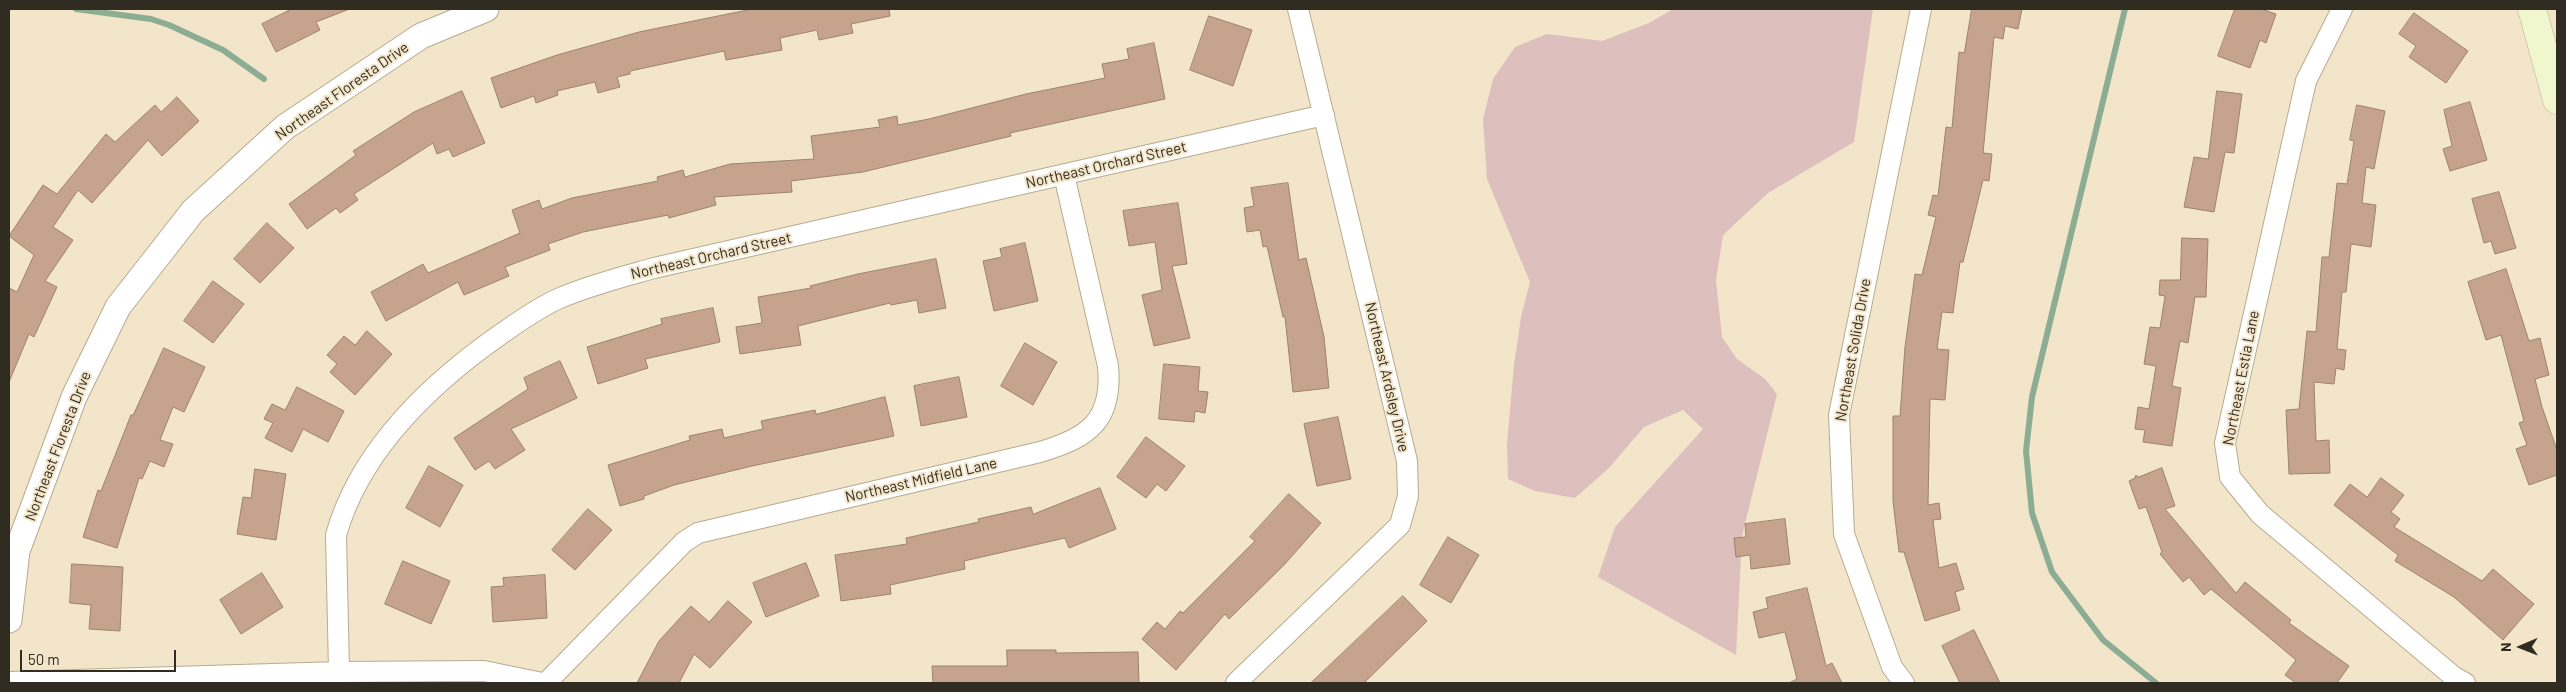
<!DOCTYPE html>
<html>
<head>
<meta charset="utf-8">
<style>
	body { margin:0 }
	#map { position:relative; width:2566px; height:692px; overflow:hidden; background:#f2e5c9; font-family:Barlow,sans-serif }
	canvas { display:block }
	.frame { position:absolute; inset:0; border:10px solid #312c22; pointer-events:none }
	.north { position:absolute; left:2496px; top:622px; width:50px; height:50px; -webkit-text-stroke:4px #f2e5c9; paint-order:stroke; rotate:269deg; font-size:14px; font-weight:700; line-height:20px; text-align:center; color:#312c22 }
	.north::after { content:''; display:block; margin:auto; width:18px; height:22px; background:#312c22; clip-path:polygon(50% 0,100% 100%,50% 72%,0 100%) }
	.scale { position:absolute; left:20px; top:650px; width:156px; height:22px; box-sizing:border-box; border:2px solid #312c22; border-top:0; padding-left:6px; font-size:15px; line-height:18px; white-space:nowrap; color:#312c22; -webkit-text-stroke:4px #f2e5c9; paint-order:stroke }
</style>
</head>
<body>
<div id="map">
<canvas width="2566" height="692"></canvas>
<div class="frame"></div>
<div class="north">N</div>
<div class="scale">50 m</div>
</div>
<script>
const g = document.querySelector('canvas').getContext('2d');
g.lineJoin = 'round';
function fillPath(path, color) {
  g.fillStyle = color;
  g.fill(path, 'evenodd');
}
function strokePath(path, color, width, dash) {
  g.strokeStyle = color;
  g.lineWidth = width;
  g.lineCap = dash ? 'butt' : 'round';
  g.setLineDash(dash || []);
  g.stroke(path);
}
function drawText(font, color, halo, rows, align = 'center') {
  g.font = font + ' Barlow,sans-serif';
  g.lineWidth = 4;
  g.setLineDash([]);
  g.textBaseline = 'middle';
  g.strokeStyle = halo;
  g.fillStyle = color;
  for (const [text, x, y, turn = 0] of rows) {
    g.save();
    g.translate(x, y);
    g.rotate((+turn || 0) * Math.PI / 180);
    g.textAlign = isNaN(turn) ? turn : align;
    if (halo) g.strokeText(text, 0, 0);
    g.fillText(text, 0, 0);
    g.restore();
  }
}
const green = new Path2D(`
	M1673,9H1873L1854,142L1768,193L1723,235L1716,280L1722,337L1737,359L1765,379L1777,394L1742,536L1736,655L1598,577L1615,527L1703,429L1683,410L1644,427L1609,468L1575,498L1535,491L1508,479L1507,444L1514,365L1521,317L1530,282L1487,179L1483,119L1493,79L1515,47L1547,34L1602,41L1649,23Z`);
const stream = new Path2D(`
	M76,9L151,19L169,25L223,50L264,79
	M2125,9L2032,397L2026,451L2032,513L2052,572L2103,640L2156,683`);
const building = new Path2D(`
	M292,9H347V10L316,22L320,30L276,52L262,24Z
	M753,9H889L890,16L851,24L853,33L819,40L817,30L780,38L782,50L726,60L724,51L630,71V74L617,77L620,87L598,93L595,82L557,91L558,95L536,103L534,96L501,108L491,78L557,55L639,32Z
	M1972,9H2022L2018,29L2005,26L2003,39L1994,37L1983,153L1992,154L1989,181L1983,180L1963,262H1960L1953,313L1942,312L1937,349L1949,350L1945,400L1930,399L1928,505L1939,503L1941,519L1933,520L1939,568L1956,563L1964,589L1955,592L1960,610L1925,621L1904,552H1899L1893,501V416H1900L1905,347L1915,274L1922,275L1936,217L1928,215L1933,195L1938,196L1946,127L1952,128L1959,52L1964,53Z
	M2235,9H2261L2276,14L2266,43L2260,40L2250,68L2218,56Z
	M2414,13L2468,51L2446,83L2409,57L2416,46L2399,34Z
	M1209,16L1252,30L1233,86L1190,70Z
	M1154,43L1165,99L1010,133L1011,136L863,172L791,181L792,192L714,197L716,205L669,218L668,215L583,232L548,244L550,250L505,267L509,276L464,295L458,282L386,321L371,292L423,264L428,273L520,233L512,210L539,200L542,209L572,198L658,181L657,177L683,170L685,177L730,164L814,159L811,136L880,127L878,120L897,116L898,125L929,119L1026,94L1105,78L1102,64L1129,59L1127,49Z
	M462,91L485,143L453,157L449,149L437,154L433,143L354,194L358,200L340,213L336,208L307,229L289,204L356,155L353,151L414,112Z
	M2217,91L2242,94L2234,153L2225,152L2214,212L2184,207L2194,157L2208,159Z
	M177,97L199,121L162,156L148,140L92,203L78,190L53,227L73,240L45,281L57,287L34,337L29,334L9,382V288L17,292L34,255L9,236L43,185L57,194L106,134L115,142L155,105L161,112Z
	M2470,102L2487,160L2450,171L2443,149L2452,146L2444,110Z
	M2357,105L2385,111L2374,169L2366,167L2362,203L2376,205L2371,247L2351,244L2346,292H2342L2337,349L2346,350L2344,370L2336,368L2334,384L2314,382L2316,441L2329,440L2330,473L2289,474L2286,410L2299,409L2307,331L2316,332L2322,257H2329L2337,183L2347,184L2354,141L2350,140Z
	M1288,183L1299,260L1306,258L1324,337L1329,388L1293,392L1285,317H1283L1267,246L1263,247L1260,230L1247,232L1244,208L1254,206L1251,188Z
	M2499,192L2516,248L2495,254L2491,241L2484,243L2472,199Z
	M1178,203L1187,264L1172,266L1190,338L1154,346L1142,295L1162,290L1155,242L1129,246L1123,211Z
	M267,223L294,248L260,283L234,259Z
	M2182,238L2208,239L2206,297H2195L2188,343L2180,341L2172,386L2181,388L2172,446L2143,442L2145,430L2135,429L2138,407L2149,409L2156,366L2144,364L2150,327L2160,328L2165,296L2159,295L2160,280H2180Z
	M1025,243L1038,301L994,311L983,261L1002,257L1000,249Z
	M936,259L946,308L919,313L917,300L891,305L890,303L798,326L801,345L740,354L736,327L762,323L758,297L811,288L810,286L858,274Z
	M2506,269L2529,341L2540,338L2549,375L2535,379L2542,407L2557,450V475L2529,485L2516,449L2527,445L2519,423L2524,421L2501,335L2486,340L2468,282Z
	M213,281L244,304L213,343L184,321Z
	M713,308L720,342L645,359L648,368L598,384L587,347L662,324L661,319Z
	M367,331L392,354L355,395L330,372L337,364L327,355L344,336L355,345Z
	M1025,343L1057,362L1033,405L1001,386Z
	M164,348L205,367L184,412L173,407L160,440L173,444L164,467L150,461L142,479L139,478L117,548L83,537L98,490L101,491L131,415H133Z
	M560,361L577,398L511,429L525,450L495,469L489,461L475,470L454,438L528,389L524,378Z
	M1164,364L1200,367L1198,391L1208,392L1205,413L1195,411L1194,422L1159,419Z
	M959,377L967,417L921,426L914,386Z
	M297,387L344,411L328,442L303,429L292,452L265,438L273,423L264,419L272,404L285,410Z
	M885,397L894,436L752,466L674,485L644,496V499L620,506L608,465L690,440L689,436L722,429L724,438L763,429L761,421L815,410L816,414Z
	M1338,417L1351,479L1317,486L1304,424Z
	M1146,437L1185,466L1166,491L1157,484L1146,498L1117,477Z
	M429,466L463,485L440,527L406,508Z
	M2162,468L2175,506L2165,509L2236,593L2245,582L2291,620L2289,623L2349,666L2337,683H2296L2285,675L2296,660L2211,589L2204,595L2189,577L2183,582L2160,554L2162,552L2146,507L2139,509L2129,481L2135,478L2136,475L2138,477Z
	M255,469L286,474L276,540L237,534L243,497L251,498Z
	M2381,478L2404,495L2391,512L2400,519L2394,527L2482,581L2493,569L2534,604L2503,640L2454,597L2395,561L2398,555L2334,505L2350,484L2367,497Z
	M1100,488L1116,529L1069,548L1065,538L964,561L965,569L890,585L891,594L841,601L835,555L907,544L906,538L979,522L978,519L1031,507L1033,514Z
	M1289,494L1321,523L1284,565L1229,619L1225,614L1176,670L1142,639L1157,622L1165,629L1180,611L1183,613L1255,541L1250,537Z
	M588,509L612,530L575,570L552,550Z
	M1785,519L1790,564L1751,569L1750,555L1736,557L1734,538L1746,537L1745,524Z
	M1448,537L1479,555L1451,603L1420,585Z
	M403,561L450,581L431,624L385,604Z
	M806,563L819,596L766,617L753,583Z
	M72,564L123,567L120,631L89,629L91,605L70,603Z
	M262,573L283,607L241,634L220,600Z
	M545,575L547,618L493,622L491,587L504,586L503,578Z
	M1807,588L1826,666L1832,663L1842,683H1789L1797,679L1785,632L1759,638L1753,612L1768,608L1766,598Z
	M1403,596L1427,621L1364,683H1311Z
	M728,601L752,622L710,668L694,654L679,683H637L659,641L691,606L709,622Z
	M1974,630L2000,683H1960L1942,646Z
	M1007,650H1056V653L1138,652L1139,683H933L932,666H1007Z`);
const minor = new Path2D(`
	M2342,9L2306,81L2225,443L2230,477L2260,514L2454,677L2465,683
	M339,672L336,535C360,450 431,383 501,334C520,321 539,307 560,298C590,285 622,277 654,268L1324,115
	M9,682L339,672L484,671L542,683
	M546,683L684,542L698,533L1040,452C1088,438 1113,421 1108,366L1064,175
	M1236,683L1400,525L1408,496L1407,461L1298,9
	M1904,683L1892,667L1844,534L1839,415L1921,9`);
const tertiary = new Path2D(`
	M9,620L17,551L74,397L118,307L193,211L285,127L421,36L486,9`);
const secondary = new Path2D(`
	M2532,9L2557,100`);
const streetNames = [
	["Northeast Floresta Drive",342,91,-35],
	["Northeast Orchard Street",1106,165,-13],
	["Northeast Orchard Street",711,256,-13],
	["Northeast Solida Drive",1853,350,-80],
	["Northeast Ardsley Drive",1387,377,77],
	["Northeast Estia Lane",2241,378,-79],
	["Northeast Floresta Drive",58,446,-69],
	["Northeast Midfield Lane",921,480,-13]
];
fillPath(green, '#ddbfbe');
strokePath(stream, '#8cad93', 6);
fillPath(building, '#c6a38c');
strokePath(building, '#9c8271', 1);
strokePath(minor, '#b7ab90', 22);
strokePath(tertiary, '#b7ab90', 27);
strokePath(secondary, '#b7ab90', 29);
strokePath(minor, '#fff', 20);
strokePath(tertiary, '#fff', 25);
strokePath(secondary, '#f0f7ce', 28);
drawText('15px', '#312c22', '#f2e5c9', streetNames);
</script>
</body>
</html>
